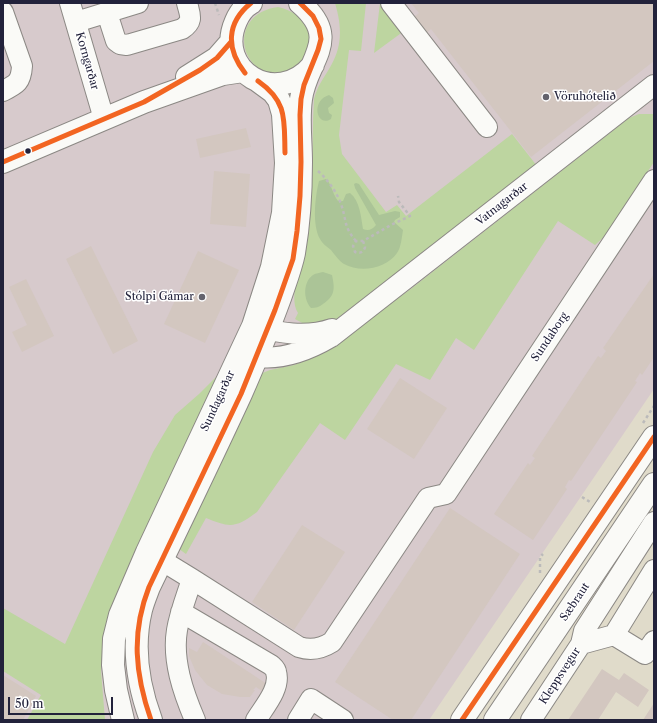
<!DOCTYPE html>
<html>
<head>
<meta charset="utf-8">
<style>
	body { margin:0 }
	#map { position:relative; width:657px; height:723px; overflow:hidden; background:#e0dbca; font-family:"Libre Caslon Text",serif }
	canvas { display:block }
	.frame { position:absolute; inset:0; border:4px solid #22223b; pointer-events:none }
	.scale { position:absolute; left:8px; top:697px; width:105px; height:18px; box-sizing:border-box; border:2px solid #22223b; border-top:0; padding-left:5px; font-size:12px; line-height:14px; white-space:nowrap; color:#22223b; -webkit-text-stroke:3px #fff; paint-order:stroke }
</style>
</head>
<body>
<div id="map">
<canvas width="657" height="723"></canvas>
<div class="frame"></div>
<div class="scale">50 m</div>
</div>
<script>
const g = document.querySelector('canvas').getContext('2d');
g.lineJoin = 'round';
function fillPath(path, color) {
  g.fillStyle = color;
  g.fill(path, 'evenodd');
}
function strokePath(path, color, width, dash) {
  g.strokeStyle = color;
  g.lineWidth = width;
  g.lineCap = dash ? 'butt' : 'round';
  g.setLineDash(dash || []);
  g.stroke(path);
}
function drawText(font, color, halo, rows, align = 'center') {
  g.font = font + ' "Libre Caslon Text",serif';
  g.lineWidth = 3;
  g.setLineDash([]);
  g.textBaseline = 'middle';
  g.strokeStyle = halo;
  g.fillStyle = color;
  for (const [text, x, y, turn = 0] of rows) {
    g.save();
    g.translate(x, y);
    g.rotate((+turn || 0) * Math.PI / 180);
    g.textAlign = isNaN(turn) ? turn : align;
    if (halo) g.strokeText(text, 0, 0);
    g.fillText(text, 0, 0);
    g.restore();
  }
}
const industrial = new Path2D(`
	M3,3H654V389L429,720H3Z`);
const green = new Path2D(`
	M335,3H366L361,51L349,50L339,135L342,154L386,212L397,205L406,216L512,134L537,166L334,321L304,324L295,319L298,313C287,296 304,259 307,239C315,193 311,146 314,99C317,87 323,79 329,69C343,47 342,27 335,3Z
	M380,3L404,31L374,53Z
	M278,7C305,13 318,35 303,60C300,67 290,72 283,73C239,79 226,14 278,7Z
	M639,114H654V162L607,234L595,245L558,221L474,350L456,338L430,380L396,364L345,440L320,423L257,512C236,528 230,528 206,518L186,554L179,549L260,374L270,370L294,365L311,358L343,339L412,288L629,118Z
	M225,368L105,639L101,671L105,720H27L41,695L3,671V608L65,644L153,452L175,415L199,394Z`);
const forest = new Path2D(`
	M329,95L333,98L334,103L328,108L329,113L332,115L331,119C317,128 310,101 329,95Z
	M326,179C332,185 332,193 338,201H343L346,194L350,193C360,201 361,217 363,229C368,231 372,230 376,225L355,188L354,184L356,183L359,184L379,215L395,211L400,212V217L395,220L394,222L403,230C402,236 401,248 397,253C386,269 360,273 344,264C339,261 335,255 331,250C327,247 322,243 320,239C312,225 315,197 319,181Z
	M323,272L332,275C335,289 335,296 323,304C319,307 316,308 311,308C303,299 303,282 313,275C316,273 320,273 323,272Z`);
const building = new Path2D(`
	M411,3H654V61L531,157L431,29L424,35L412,19L419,13Z
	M246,128L251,147L200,158L196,139Z
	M214,171L250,174L246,227L210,224Z
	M91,246L138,341L113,354L66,259Z
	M198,251L239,270L205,343L164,324Z
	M654,274V357L642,375L640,373L635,381L637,382L571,481L569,480L565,487L567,489L533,540L494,514L528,463L530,465L535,458L532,456L598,356L601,358L606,351L603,348Z
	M26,279L54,336L22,352L12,332L27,325L9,287Z
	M400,378L447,408L414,459L367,429Z
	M450,508L520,554L411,720H393L335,682Z
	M302,525L345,552L294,630L252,602Z
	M203,642L267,684L262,691L256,687L253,690H255L250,697H240L222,694L207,685L195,670L189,656V648L197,652Z
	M602,669L619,680L624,673L649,690L638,707L616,692L598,720H568Z
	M3,675L36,696L23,720H3Z
	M654,703V720H643Z`);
const path = new Path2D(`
	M215,3L219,15
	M318,171C328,180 336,191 341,204C347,221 343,226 356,241
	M363,241L365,247C364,252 360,254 355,252L353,246L356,241H363L391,225L410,216L399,202L398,196
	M643,423L654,406
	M582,497L590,502
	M540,573V557L543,554`);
const minor = new Path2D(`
	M70,3L104,119
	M391,3L487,127
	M3,12L22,66C21,82 17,84 3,91
	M107,13L116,41L120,44L127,45L182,29C194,21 190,15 187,3
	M76,22L138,3
	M253,326C279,333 306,338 332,329
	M243,352C248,354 253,356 258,357C285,360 309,350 331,337L654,85
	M148,552L192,579L299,647C311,651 321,649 332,642L428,498L446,494L654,180
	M192,579C187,595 180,612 177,630C172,660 183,692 195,720
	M181,612L271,665C273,667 276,669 276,672C281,688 264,707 256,720
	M614,635L645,654L654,641
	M581,644L614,635L654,570
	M298,720L311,699L343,720
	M531,720L581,644L584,631L654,522`);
const major = new Path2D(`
	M251,3C244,7 239,14 236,21C214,70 276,109 313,65
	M187,77L217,58L231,42
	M3,162L144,102L223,74L243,71
	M123,720L116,690L113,665L114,639L120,615L147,552L253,326L272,267L283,213L286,163L283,114L279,100L273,92L258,81
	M151,720C138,685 132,647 141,610C143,602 146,595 149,587C180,523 211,459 241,394C255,362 268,331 280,298C285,283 291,268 294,253C299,224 301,192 301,162C301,141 298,120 301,99C306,60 343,40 300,3
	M462,720L654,437
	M495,720L654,484`);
const bus1 = new Path2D(`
	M245,73C226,49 226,23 251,3
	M258,81C288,102 284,120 285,153
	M3,162L144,102L200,70L217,58L231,42
	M151,720C135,674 131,633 149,587L241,394L275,310L293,259L297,231L300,196L301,162L300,115L301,99L304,85L318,50L321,39L319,28L313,16L300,3
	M462,720L654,437`);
const markers = [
	[546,97,4,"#64636d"],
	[28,151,3.5,"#22223b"],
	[202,297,4,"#64636d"]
];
const streetNames = [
	["Korngarðar",87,61,74],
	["Vatnagarðar",502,204,-38],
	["Sundaborg",550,337,-56],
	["Sundagarðar",218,401,-65],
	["Sæbraut",575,602,-56],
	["Kleppsvegur",560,676,-57]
];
const poiNames = [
	["Vöruhótelið",554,97],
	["Stólpi Gámar",194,297,"right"]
];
fillPath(industrial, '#d7cacc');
fillPath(green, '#bdd5a0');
fillPath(forest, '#abc497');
fillPath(building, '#d3c7c0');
strokePath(minor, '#8b8884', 22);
strokePath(major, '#8b8884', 24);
strokePath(path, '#bbbaba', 2.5, [3, 3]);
strokePath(minor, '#fafaf7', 20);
strokePath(major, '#fafaf7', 22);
strokePath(bus1, '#f26522', 5);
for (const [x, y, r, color] of markers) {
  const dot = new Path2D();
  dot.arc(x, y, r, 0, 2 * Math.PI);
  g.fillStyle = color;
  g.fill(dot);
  strokePath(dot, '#fff', 1.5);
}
drawText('11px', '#22223b', '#fff', streetNames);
drawText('11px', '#22223b', '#fff', poiNames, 'left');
</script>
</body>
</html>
